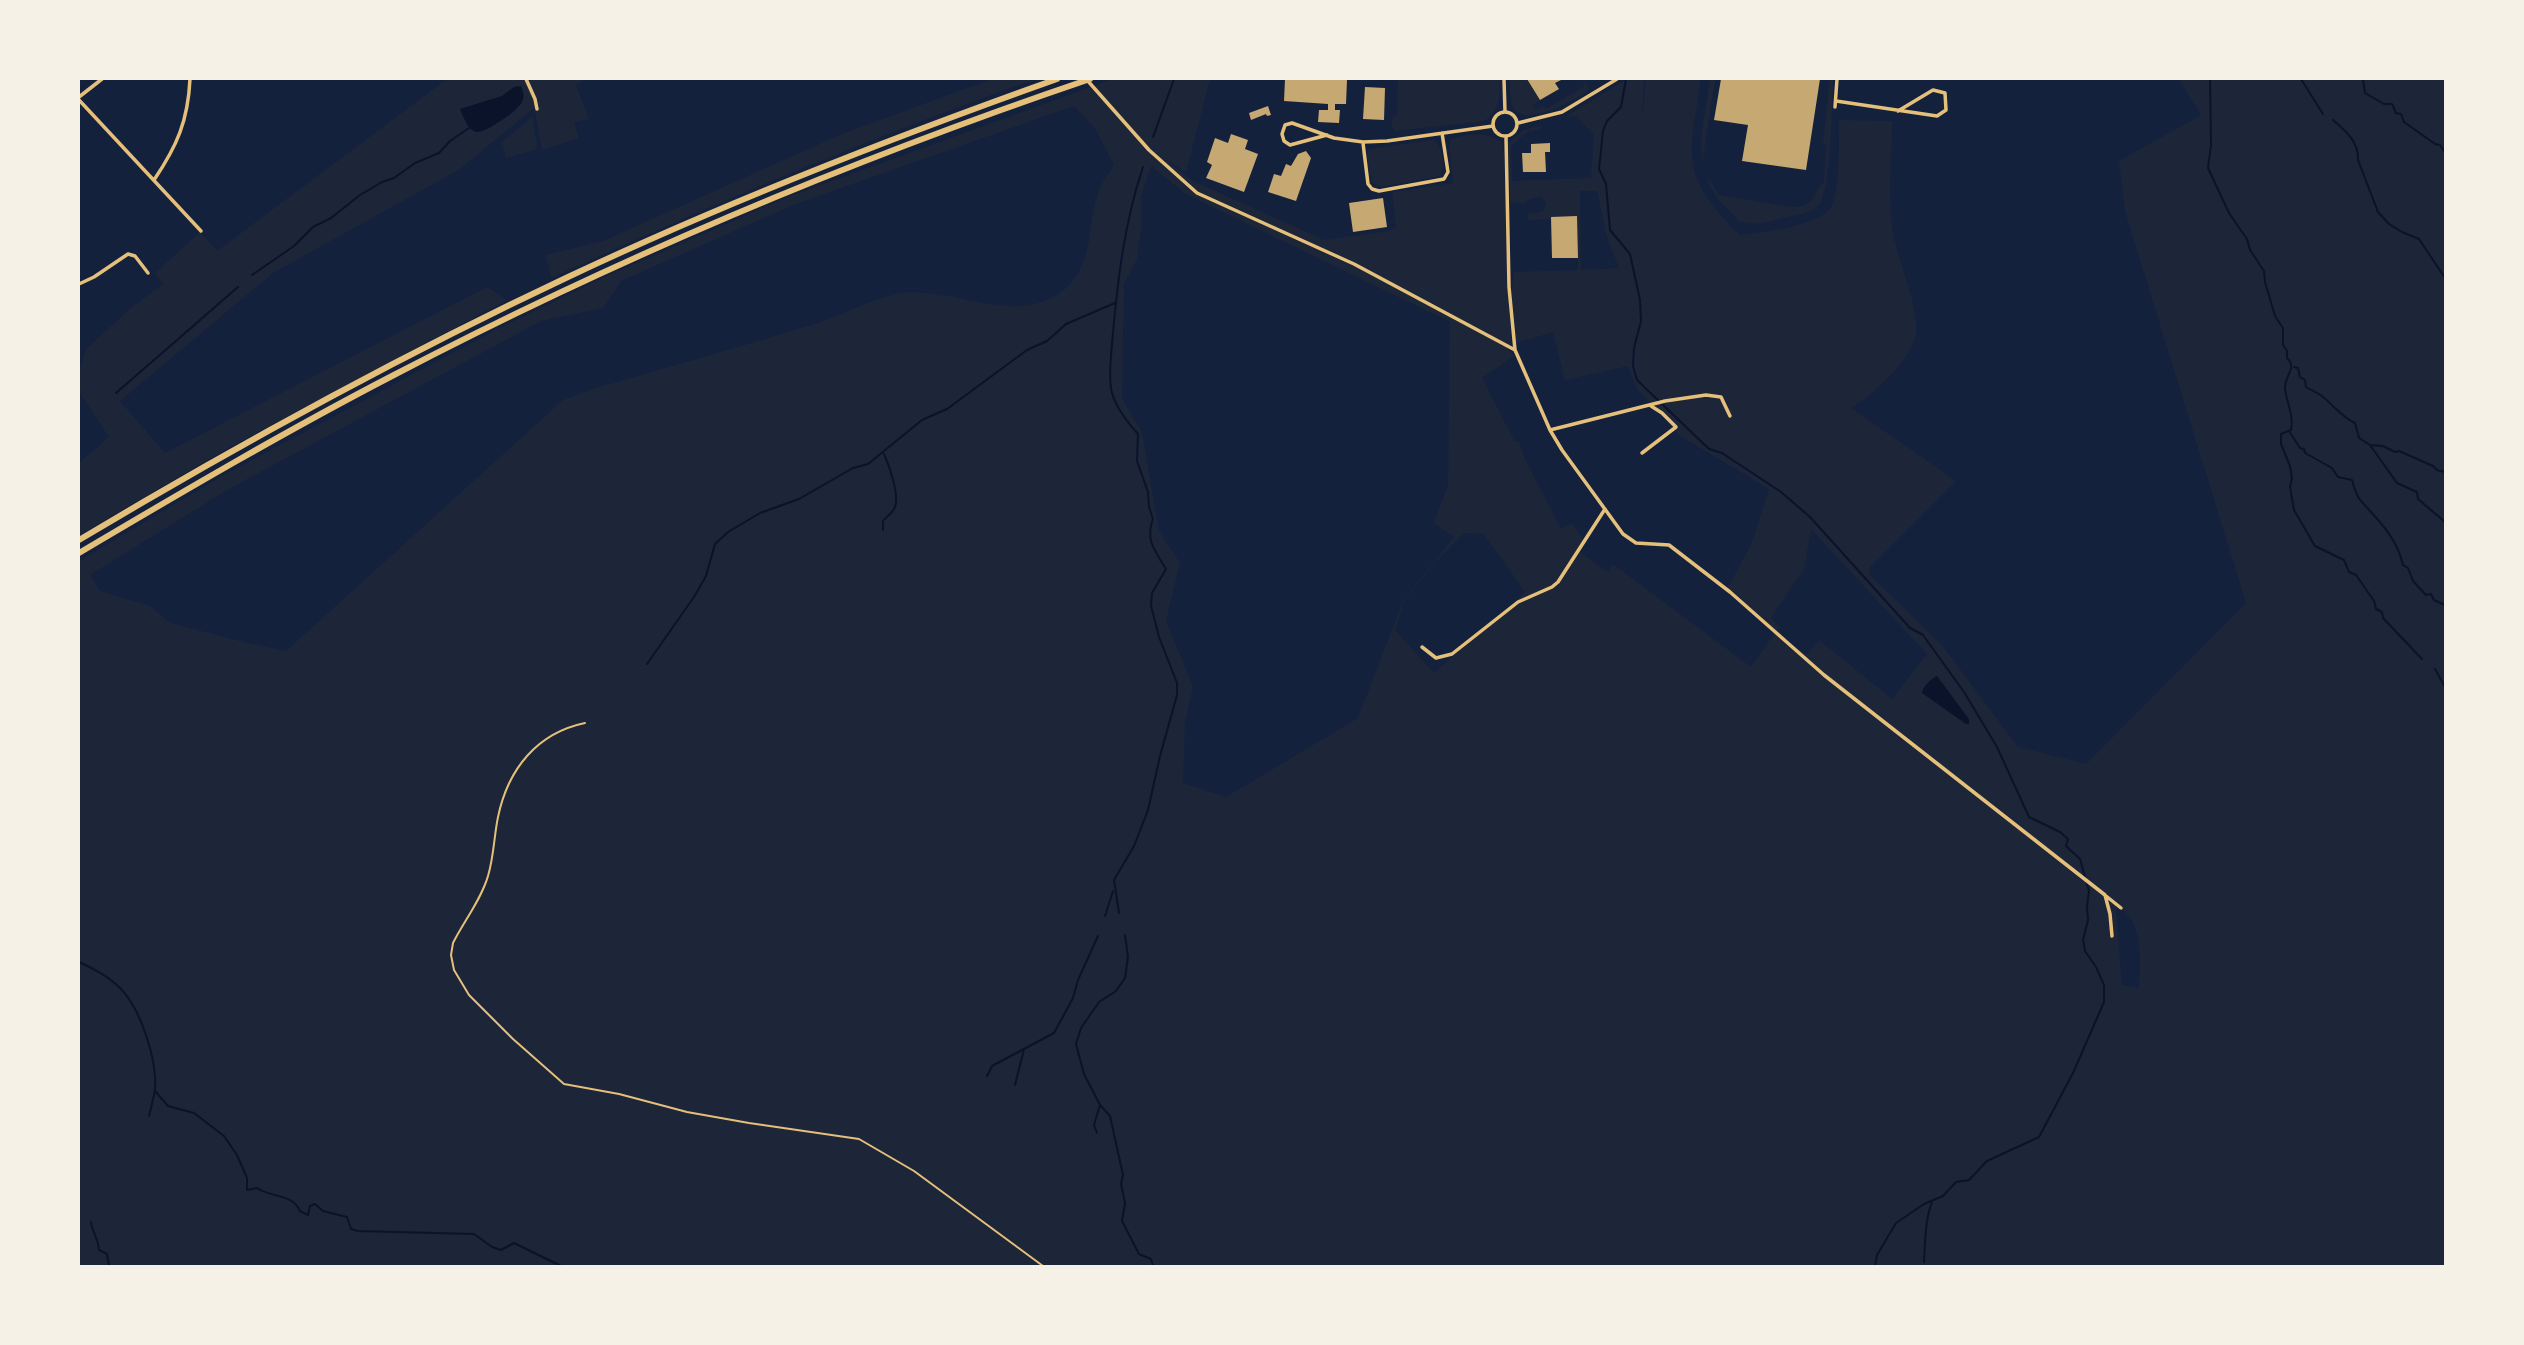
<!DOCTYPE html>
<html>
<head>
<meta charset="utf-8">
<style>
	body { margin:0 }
	#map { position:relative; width:2524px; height:1345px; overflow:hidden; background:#14213d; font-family:"Titillium Web",sans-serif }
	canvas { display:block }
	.frame { position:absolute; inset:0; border:80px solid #f6f1e7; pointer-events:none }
</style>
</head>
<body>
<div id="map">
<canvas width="2524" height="1345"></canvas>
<div class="frame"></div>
</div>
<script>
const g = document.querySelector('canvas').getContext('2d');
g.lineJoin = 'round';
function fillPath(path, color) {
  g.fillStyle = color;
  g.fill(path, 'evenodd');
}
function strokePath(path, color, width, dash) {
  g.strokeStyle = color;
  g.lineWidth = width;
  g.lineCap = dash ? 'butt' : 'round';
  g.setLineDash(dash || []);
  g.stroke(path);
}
const green = new Path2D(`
	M447,79H584L576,85L589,119L574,122L579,138L542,150L534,108L460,169L273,273L120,401L165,453L487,287L507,300L232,446L79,535V463L109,437L79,391V374L86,349L132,307L163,284L155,273L200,232L217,251ZM514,87L524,94C519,118 492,125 471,130L460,109L502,96Z
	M992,79H1035C870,138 709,205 551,278L546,255L603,241L842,134Z
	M1113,79H1210L1186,172L1166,160L1193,181L1324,240L1389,231L1396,227L1392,192L1453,183L1449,147L1450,139C1468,134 1487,131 1502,142L1504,156L1511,344L1507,349L1514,356L1482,378L1515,442L1519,441L1524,457L1561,529L1572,523L1585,542L1580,552L1608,572L1613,564L1751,667L1776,631L1727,589L1752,543L1769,489L1679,435L1637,389L1628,366L1565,380L1553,332L1516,343L1511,293L1514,272L1578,270L1577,217L1528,220V214L1543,211L1546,203L1541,197L1530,199L1524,204L1510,201L1508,143L1523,130L1541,125L1542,128L1531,132L1529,131L1511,146L1512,181L1591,178L1594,135L1576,116L1567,118V116L1627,79H1644L1642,123L1646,79H1700C1697,127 1678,160 1711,203C1720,215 1729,225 1740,235C1762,232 1821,226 1832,206C1840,193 1839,138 1839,120L1892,121C1892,157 1887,197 1893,233C1898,260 1919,308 1916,332C1913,360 1873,394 1851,408L1956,481L1870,567L1869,574L1942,645L2018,747L2086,764L2246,603L2125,211L2119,161L2201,115L2179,79H2445V1266H79V561L222,476L499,328L605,277L788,197ZM1074,106L1095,128L1114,165C1109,174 1101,183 1098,193C1086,231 1095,273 1055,296C1006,324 949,285 898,294C869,300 845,314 818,323C743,346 668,367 593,389L563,400L286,651L244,642L170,623L150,606L100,591L90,575L227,490L541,321L603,308L621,281L793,205ZM1151,166L1186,194L1450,322L1448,485L1434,523L1454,537L1403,601L1358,718L1226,797L1183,783L1185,722L1193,687L1166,620L1180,563L1159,531L1142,432L1122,398L1124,284L1137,259L1142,223L1141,196ZM1580,191H1597L1606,234L1619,268L1581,270ZM1811,529L1927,654L1892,699L1819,640L1806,655L1777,632L1780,627L1771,618L1804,569ZM1464,533L1484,534L1525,592L1434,673L1395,630L1404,601L1438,559ZM2116,906C2145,918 2140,964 2139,988L2122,985Z
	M1398,79H1500C1499,97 1501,111 1484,121L1395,131L1391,125L1393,117L1397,114Z
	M1509,79H1527L1540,100L1532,105L1535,110L1544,105L1546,109L1585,86L1583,82L1585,81L1589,88L1588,91C1575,100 1529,125 1516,111C1509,105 1510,88 1509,79Z
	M1710,79L1715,80L1702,164L1701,138Z
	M1830,79H1833C1832,102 1832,193 1818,206C1809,214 1794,215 1782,218C1768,222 1755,226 1740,222L1718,199L1707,181H1710L1719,195L1792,207C1819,206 1811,192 1824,182L1826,145L1823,142Z
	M533,116L537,149L506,158L502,142Z
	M1434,140C1443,148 1446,167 1440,176L1381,187L1372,183L1367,157L1369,149Z`);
const water = new Path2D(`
	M521,86C523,92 525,96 522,102C518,110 485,134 476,132C468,130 463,116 460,109L502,96L514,87Z
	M1937,676L1969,719V724H1966L1922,693C1923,686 1931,679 1937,676Z`);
const stream = new Path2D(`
	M1626,79L1621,107L1607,121L1603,131L1599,169L1606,184L1610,230L1630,254L1640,300L1641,321L1634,348L1633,366L1637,380L1709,449L1722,453L1781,492L1810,517L1910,628L1923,635L1964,692L1997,747L2029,817L2060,832L2068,839L2066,846L2080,859L2089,891L2087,906L2088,920L2083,940L2085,951L2096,967L2104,985V1002L2073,1073L2039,1137L1987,1161L1969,1180L1956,1182L1943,1196L1924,1204L1896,1223L1877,1255L1875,1266
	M2210,79L2211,145L2208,168L2229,213L2247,239L2250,250L2264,271L2265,282L2275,316L2283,328V345L2287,351V358C2298,369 2284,375 2285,389C2287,404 2294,415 2291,430L2281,434V444L2290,466L2292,478L2290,487L2294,510L2315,546L2344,560L2349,572L2356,575L2374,601L2376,609L2382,612L2383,618L2422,659
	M2301,79L2323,114
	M2363,79L2365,93L2384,104H2392L2396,113L2401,114L2404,122L2435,144L2440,145L2445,152
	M2333,120C2346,131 2359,142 2358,160L2378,212L2389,224L2402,232L2419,239L2445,278
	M1153,137L1174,79
	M252,275L294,246L313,227L331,218L360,195L382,182L394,178L415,163L439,153L450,141L469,128
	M2294,367L2298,368L2300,377L2305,380L2306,387C2311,390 2318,393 2322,396C2333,405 2342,417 2355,423L2359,438L2370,445L2397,483L2417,492L2418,499L2445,522
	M116,393L238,287
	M2289,431L2300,448L2304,449L2305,453L2332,468L2338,477L2352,480C2354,487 2356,496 2361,501C2379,521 2397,538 2403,565L2408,568L2413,581L2426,595L2431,594L2434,600L2445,605
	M2370,445L2383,446L2395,452L2399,451L2433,466L2437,470L2445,472
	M883,530V521C886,517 892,513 894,509C901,498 889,465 884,454
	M647,664L694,597L706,576L715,544L728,532L760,513L799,499L853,468L868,464L922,420L947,409L1027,350L1047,341L1066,324L1115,303
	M2435,669L2445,687
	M1119,913L1114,880L1134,846L1148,810L1160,756L1177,695V683L1159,637L1151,606L1152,593L1166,569C1155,551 1145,540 1153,519L1149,507L1148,492L1137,461L1138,434C1128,423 1116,407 1112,393C1108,379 1111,358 1112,344C1117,285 1124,223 1143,167
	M1105,916L1113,891
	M1125,935L1128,957L1125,978L1116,991L1099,1002L1081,1028L1076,1044L1084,1074L1100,1105L1110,1116L1123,1175L1121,1184L1125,1203L1122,1221L1139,1254L1151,1259L1153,1266
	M79,962C94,969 108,976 120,988C141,1009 157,1060 155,1089C154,1098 151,1107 149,1116
	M987,1076L992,1066L1054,1033L1073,998L1078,980L1098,936
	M1015,1085L1024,1049
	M155,1091L168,1106L194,1113L224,1136L237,1155L247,1178V1190L257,1188C271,1198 292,1193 300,1211L308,1215L310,1206L315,1204L323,1211L347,1217L351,1229L358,1231L474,1234L492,1247L501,1250L514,1243L561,1266
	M1097,1133L1094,1125L1100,1105
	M91,1222C92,1234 98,1235 99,1250L107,1254L109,1266
	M1924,1262C1925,1243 1925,1220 1932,1202`);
const building = new Path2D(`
	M1285,79L1347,80L1346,104H1335V110H1340L1339,123L1318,122L1319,110H1328V104L1284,101Z
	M1527,79H1563L1555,83L1559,89L1540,100Z
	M1721,79H1820L1806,170L1742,161L1748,125L1714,120Z
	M1365,87L1385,88L1384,120L1363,119Z
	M1268,106L1271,115L1267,116L1266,114L1251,120L1249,113Z
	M1231,134L1248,140L1245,149L1258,154L1244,192L1206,178L1212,165L1207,162L1215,138L1228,143Z
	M1550,143V152H1545L1546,172H1523L1522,153H1531V144Z
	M1306,151L1311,158L1296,201L1268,192L1274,174L1281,176L1286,164L1291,166L1298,154Z
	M1383,198L1387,227L1353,232L1349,203Z
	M1577,216L1578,258H1552L1551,217Z`);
const path = new Path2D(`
	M585,723C537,733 508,769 498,817C494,836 494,856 488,876C481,900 464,921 453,943L451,955L454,970L469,995L513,1039L564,1084L619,1094L687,1112L749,1123L859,1139L914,1171L1043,1266`);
const minor = new Path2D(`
	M526,79L535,99L537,109
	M1504,79L1505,112
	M1087,80L1149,150L1197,193L1354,264L1515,350
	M79,97L102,79
	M79,100L201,231
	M1836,101L1937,116L1946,110L1945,93L1933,90L1898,111
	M1835,107L1837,79
	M1493 124a12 12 0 1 1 24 0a12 12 0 1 1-24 0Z
	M1518,123L1562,112L1617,79
	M1327,135L1290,145L1284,141L1282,134L1285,125L1292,123L1334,138L1363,142L1387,141L1493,126
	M1506,137L1509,287L1515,350L1550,430L1562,450L1623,534L1636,543L1669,545L1730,592L1824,675L2105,895L2110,914L2112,936
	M1363,143L1368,184L1372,189L1379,191L1444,179L1448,172L1442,133
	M154,180C177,146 188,121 190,79
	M79,284L94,277L128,254L135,256L148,273
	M1550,430L1665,401L1706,395L1721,397L1730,416
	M1642,453L1676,427L1662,413L1651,406
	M1422,647L1436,658L1452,654L1518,602L1552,587L1558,582L1605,509
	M2106,896L2121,908`);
const motorway = new Path2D(`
	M79,540C238,445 400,356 568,277C727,202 891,138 1057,79
	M79,553C182,492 286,431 392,376C616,259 851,160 1090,79`);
fillPath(green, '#1d2539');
fillPath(water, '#0b132b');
strokePath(stream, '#0b132b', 2);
fillPath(building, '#c6a872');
strokePath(path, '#e5c07b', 2);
strokePath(minor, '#e5c07b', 3.5);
strokePath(motorway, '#e5c07b', 6);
</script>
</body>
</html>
